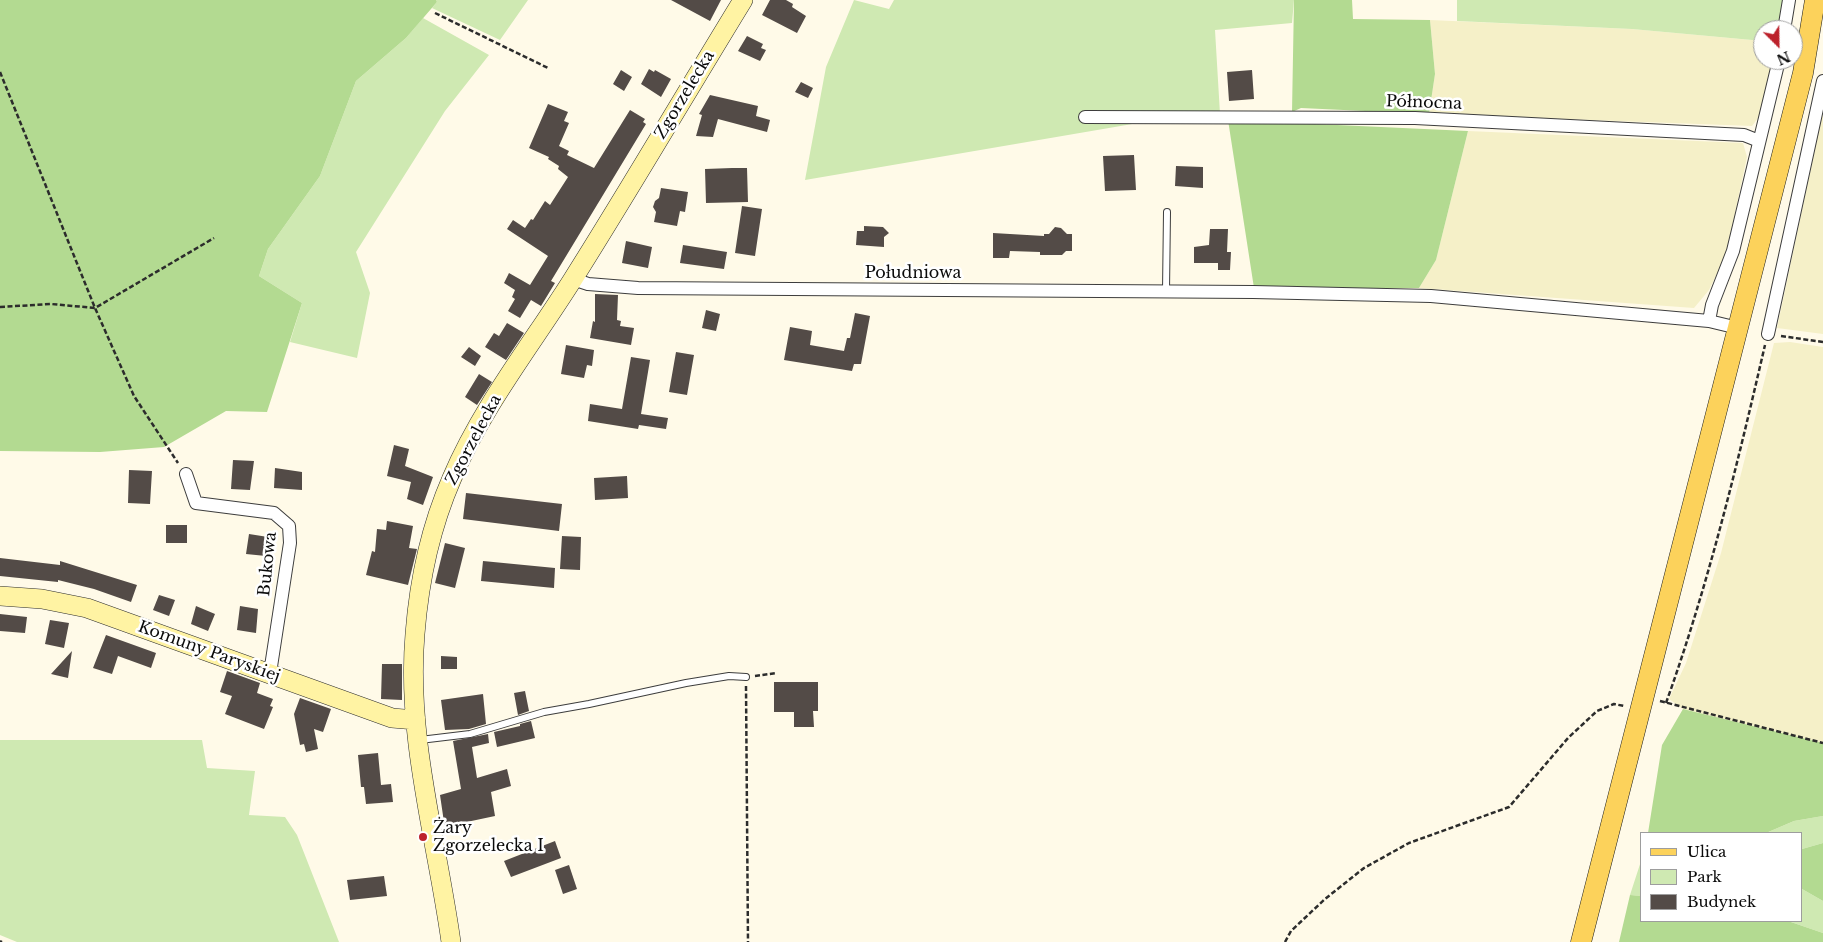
<!DOCTYPE html>
<html>
<head>
<meta charset="utf-8">
<style>
	body { margin:0 }
	#map { position:relative; width:1823px; height:942px; overflow:hidden; background:#fffae8; font-family:"Libre Baskerville",serif }
	canvas { display:block }
	.legend { position:absolute; left:1640px; top:832px; width:162px; height:90px; box-sizing:border-box; background:#fff; border:1px solid #9d9d9d; margin:0; padding:6px 9px; list-style:none; font-size:15px; color:#0a0a0a }
	.legend li { display:flex; align-items:center; gap:10px; height:25px }
	.legend b { width:25px; border:1px solid #9d9d9d }
	.north { position:absolute; left:1753px; top:20px; width:50px; height:50px; box-sizing:border-box; background:#fff; border:1px solid #9d9d9d; border-radius:50%; rotate:157deg; font-size:14px; font-weight:700; line-height:20px; text-align:center; color:#0a0a0a }
	.north::after { content:''; display:block; margin:auto; width:18px; height:22px; background:#bc212b; clip-path:polygon(50% 0,100% 100%,50% 72%,0 100%) }
</style>
</head>
<body>
<div id="map">
<canvas width="1823" height="942"></canvas>
<ul class="legend">
<li><b style="height:6px;background:#fcd25b"></b>Ulica</li>
<li><b style="height:14px;background:#cfe9b2"></b>Park</li>
<li><b style="height:14px;background:#534b47"></b>Budynek</li>
</ul>
<div class="north">N</div>
</div>
<script>
const g = document.querySelector('canvas').getContext('2d');
g.lineJoin = 'round';
function fillPath(path, color) {
  g.fillStyle = color;
  g.fill(path, 'evenodd');
}
function strokePath(path, color, width, dash) {
  g.strokeStyle = color;
  g.lineWidth = width;
  g.lineCap = dash ? 'butt' : 'round';
  g.setLineDash(dash || []);
  g.stroke(path);
}
function drawText(font, color, halo, rows, align = 'center') {
  g.font = font + ' "Libre Baskerville",serif';
  g.lineWidth = 5;
  g.setLineDash([]);
  g.textBaseline = 'middle';
  g.strokeStyle = halo;
  g.fillStyle = color;
  for (const [text, x, y, turn = 0] of rows) {
    g.save();
    g.translate(x, y);
    g.rotate((+turn || 0) * Math.PI / 180);
    g.textAlign = isNaN(turn) ? turn : align;
    if (halo) g.strokeText(text, 0, 0);
    g.fillText(text, 0, 0);
    g.restore();
  }
}
const farmland = new Path2D(`
	M1430,20L1632,29L1763,41V60H1774L1761,114L1752,126L1429,114L1435,74Z
	M1823,111V334L1777,328Z
	M1468,131L1743,143L1747,157L1726,255L1709,290L1694,308L1419,288L1436,260Z
	M1790,342L1823,347V743L1683,709L1669,699L1686,663L1721,553L1774,343Z`);
const green = new Path2D(`
	M436,0H528L500,40L432,8L437,2Z
	M854,0L889,9L894,0H1294L1292,23L1215,30L1220,114L1144,122L805,180L826,67Z
	M1457,0H1784L1780,30H1763V41L1632,29L1457,21Z
	M423,18L489,55L445,111L356,252L370,293L357,358L290,342L302,303L259,276L268,249L320,176L356,81L406,38Z
	M0,740H202L207,768L255,771L249,815L285,817L297,835L339,942H17L0,935Z
	M1823,816V843L1802,849V833H1766L1794,821Z
	M1642,858V896L1630,895Z
	M1802,889L1823,901V933L1788,921H1802Z`);
const forest = new Path2D(`
	M0,0H436L437,2L406,38L356,81L320,176L268,249L259,276L302,303L267,412L226,411L164,447L100,452L0,451Z
	M1294,0H1352L1353,19L1430,20L1435,74L1429,114L1301,108L1292,112Z
	M1228,120L1468,131L1436,260L1419,288H1254Z
	M1683,709L1823,743V816L1794,821L1766,833H1648L1662,745Z
	M1823,843V901L1802,889V849Z
	M1630,895L1642,896V921H1788L1823,933V942H1619Z`);
const building = new Path2D(`
	M671,0H721L710,21Z
	M770,0H786L793,4L792,7L806,16L797,33L762,15Z
	M747,36L763,44L761,48L766,50L760,61L738,51Z
	M649,69L654,72L655,70L671,79L661,97L641,84Z
	M621,70L632,77L624,91L613,84Z
	M1252,70L1254,99L1229,101L1227,72Z
	M801,82L813,88L808,98L795,92Z
	M710,95L758,106L756,116L770,120L767,132L718,119L713,137L696,136L702,115L699,114Z
	M548,104L568,112L564,121L569,123L559,146L569,151L567,155L594,168L630,110L645,119L643,122L646,124L551,281L555,283L541,306L531,300L520,318L508,311L515,299L512,297L515,290L504,283L509,273L530,285L548,256L507,229L513,220L525,228L531,219L533,220L545,201L550,205L568,177L558,169L559,166L548,159L549,157L529,148Z
	M1134,155L1136,190L1105,191L1103,156Z
	M1176,166L1203,167V188L1175,186Z
	M732,168H747L748,202L706,203L705,169Z
	M661,188L688,192L685,212L680,211L677,226L654,222L656,212L653,207L655,201L659,198Z
	M742,206L762,209L755,256L735,253Z
	M864,226L883,227L889,233L884,237V247L856,245L857,231H864Z
	M1055,227L1061,228L1067,234H1072V251H1066L1062,255H1040V252L1010,251L1009,258H993V233L1044,236V234H1049Z
	M1210,229H1228L1227,252H1231L1230,270H1218V263H1194V247L1209,245Z
	M626,241L652,247L648,268L622,263Z
	M683,245L727,252L724,269L680,263Z
	M595,294L618,295L617,320L621,321L620,326L634,328L631,345L590,338L593,321L595,322Z
	M706,310L720,314L716,331L702,328Z
	M855,313L870,316L861,364H854L852,371L784,360L790,327L812,331L810,345L844,351L847,338H850Z
	M507,323L524,333L506,360L485,347L494,333L499,336Z
	M566,345L594,350L592,366L587,365L584,378L561,374Z
	M469,347L481,356L475,366L461,357Z
	M676,352L694,355L687,395L669,392Z
	M631,357L650,360L641,414L668,418L666,429L639,425L638,429L588,421L590,404L622,409Z
	M479,374L492,382L477,405L465,397Z
	M394,445L409,449L405,466L433,477L423,505L407,499L411,482L387,476Z
	M233,460L254,461L250,490L231,489Z
	M275,468L302,472V490L274,488Z
	M129,470L152,471L150,504L128,503Z
	M627,476L628,498L595,500L594,478Z
	M466,493L562,504L559,531L463,519Z
	M387,521L413,526L409,548L417,549L408,585L366,575L372,551L375,552L377,529L386,530Z
	M166,525H187V543H166Z
	M249,534L268,537L266,556L246,554Z
	M562,536L581,537L580,570L560,569Z
	M445,543L465,548L455,588L435,583Z
	M0,558L60,565V561L137,585L131,602L94,589L58,580V582L0,576Z
	M483,561L555,568L554,588L481,581Z
	M159,595L175,600L169,616L153,610Z
	M196,606L215,614L208,631L191,624Z
	M240,606L258,609L256,633L237,630Z
	M0,614L27,617L25,633L0,631Z
	M50,620L69,623L64,648L45,644Z
	M106,635L156,653L151,668L118,656L112,674L93,668Z
	M72,651L68,678L51,674Z
	M441,656L457,657V669H441Z
	M382,664H402V700L381,699Z
	M227,671L260,683L257,693L273,699L270,706L273,707L264,729L225,714L232,696L220,692Z
	M774,682H818V711H813L814,727H794V712H774Z
	M525,691L529,711L518,715L514,693Z
	M483,694L486,724L469,729L445,730L441,700Z
	M300,698L331,709L323,732L314,729L318,749L306,752L304,744L300,745L294,714Z
	M531,721L535,738L497,747L494,732L520,726V724Z
	M488,734L489,743L472,747L477,778L507,769L511,786L491,792L495,816L462,823L463,827L445,829L440,795L461,789L453,741Z
	M378,753L381,785L391,784L393,802L366,804L364,787H361L358,755Z
	M555,841L561,858L511,877L504,861Z
	M569,865L577,889L563,894L555,870Z
	M384,876L387,896L350,900L347,880Z`);
const path = new Path2D(`
	M435,13L548,68
	M0,72L95,308L134,396L178,463
	M0,307L51,304L95,308L214,238
	M1781,336L1823,342
	M755,676L777,673
	M746,686L748,942
	M1660,701L1823,743
	M1666,703C1708,586 1737,466 1765,345
	M0,941L2,942
	M1285,942L1291,931L1325,899L1364,868L1409,843L1509,807L1568,738L1597,711L1614,704L1624,706`);
const lane = new Path2D(`
	M1166,291L1167,212
	M420,740L470,734L544,712L589,704L686,683L729,676L746,677`);
const street = new Path2D(`
	M1784,30L1789,0
	M1085,117L1415,118L1744,135L1759,141
	M573,279L588,284L638,288L1253,292L1431,296L1709,321L1738,328
	M1709,321L1712,305L1733,251L1779,60
	M1768,334L1823,81
	M186,474L196,503L274,513L289,526L290,543L270,673`);
const secondary = new Path2D(`
	M0,596L42,599L87,608L392,718L416,720
	M451,942C437,841 406,737 415,634C419,582 431,526 452,478C482,407 532,344 573,279C631,187 686,93 743,0`);
const primary = new Path2D(`
	M1581,942L1803,73L1815,0`);
const markers = [
	[423,837,5,"#bc212b"]
];
const streetNames = [
	["Zgorzelecka",685,95,-59],
	["Północna",1424,103,2],
	["Południowa",913,273],
	["Zgorzelecka",474,440,-62],
	["Bukowa",268,564,-84],
	["Komuny Paryskiej",209,652,20]
];
const poiNames = [
	["Żary",433,828],
	["Zgorzelecka I",433,846]
];
fillPath(farmland, '#f5f0c8');
fillPath(green, '#cfe9b2');
fillPath(forest, '#b3da91');
fillPath(building, '#534b47');
strokePath(lane, '#3d3d3d', 8);
strokePath(street, '#3d3d3d', 14);
strokePath(secondary, '#2c2c2c', 20);
strokePath(primary, '#1b1b1b', 21);
strokePath(path, '#2c2c2c', 2.5, [5, 2.5]);
strokePath(lane, '#fff', 6);
strokePath(street, '#fff', 12);
strokePath(secondary, '#fff3a3', 19);
strokePath(primary, '#fcd25b', 20);
for (const [x, y, r, color] of markers) {
  const dot = new Path2D();
  dot.arc(x, y, r, 0, 2 * Math.PI);
  g.fillStyle = color;
  g.fill(dot);
  strokePath(dot, '#fff', 2);
}
drawText('16px', '#0a0a0a', '#fff', streetNames);
drawText('16px', '#0a0a0a', '#fff', poiNames, 'left');
</script>
</body>
</html>
